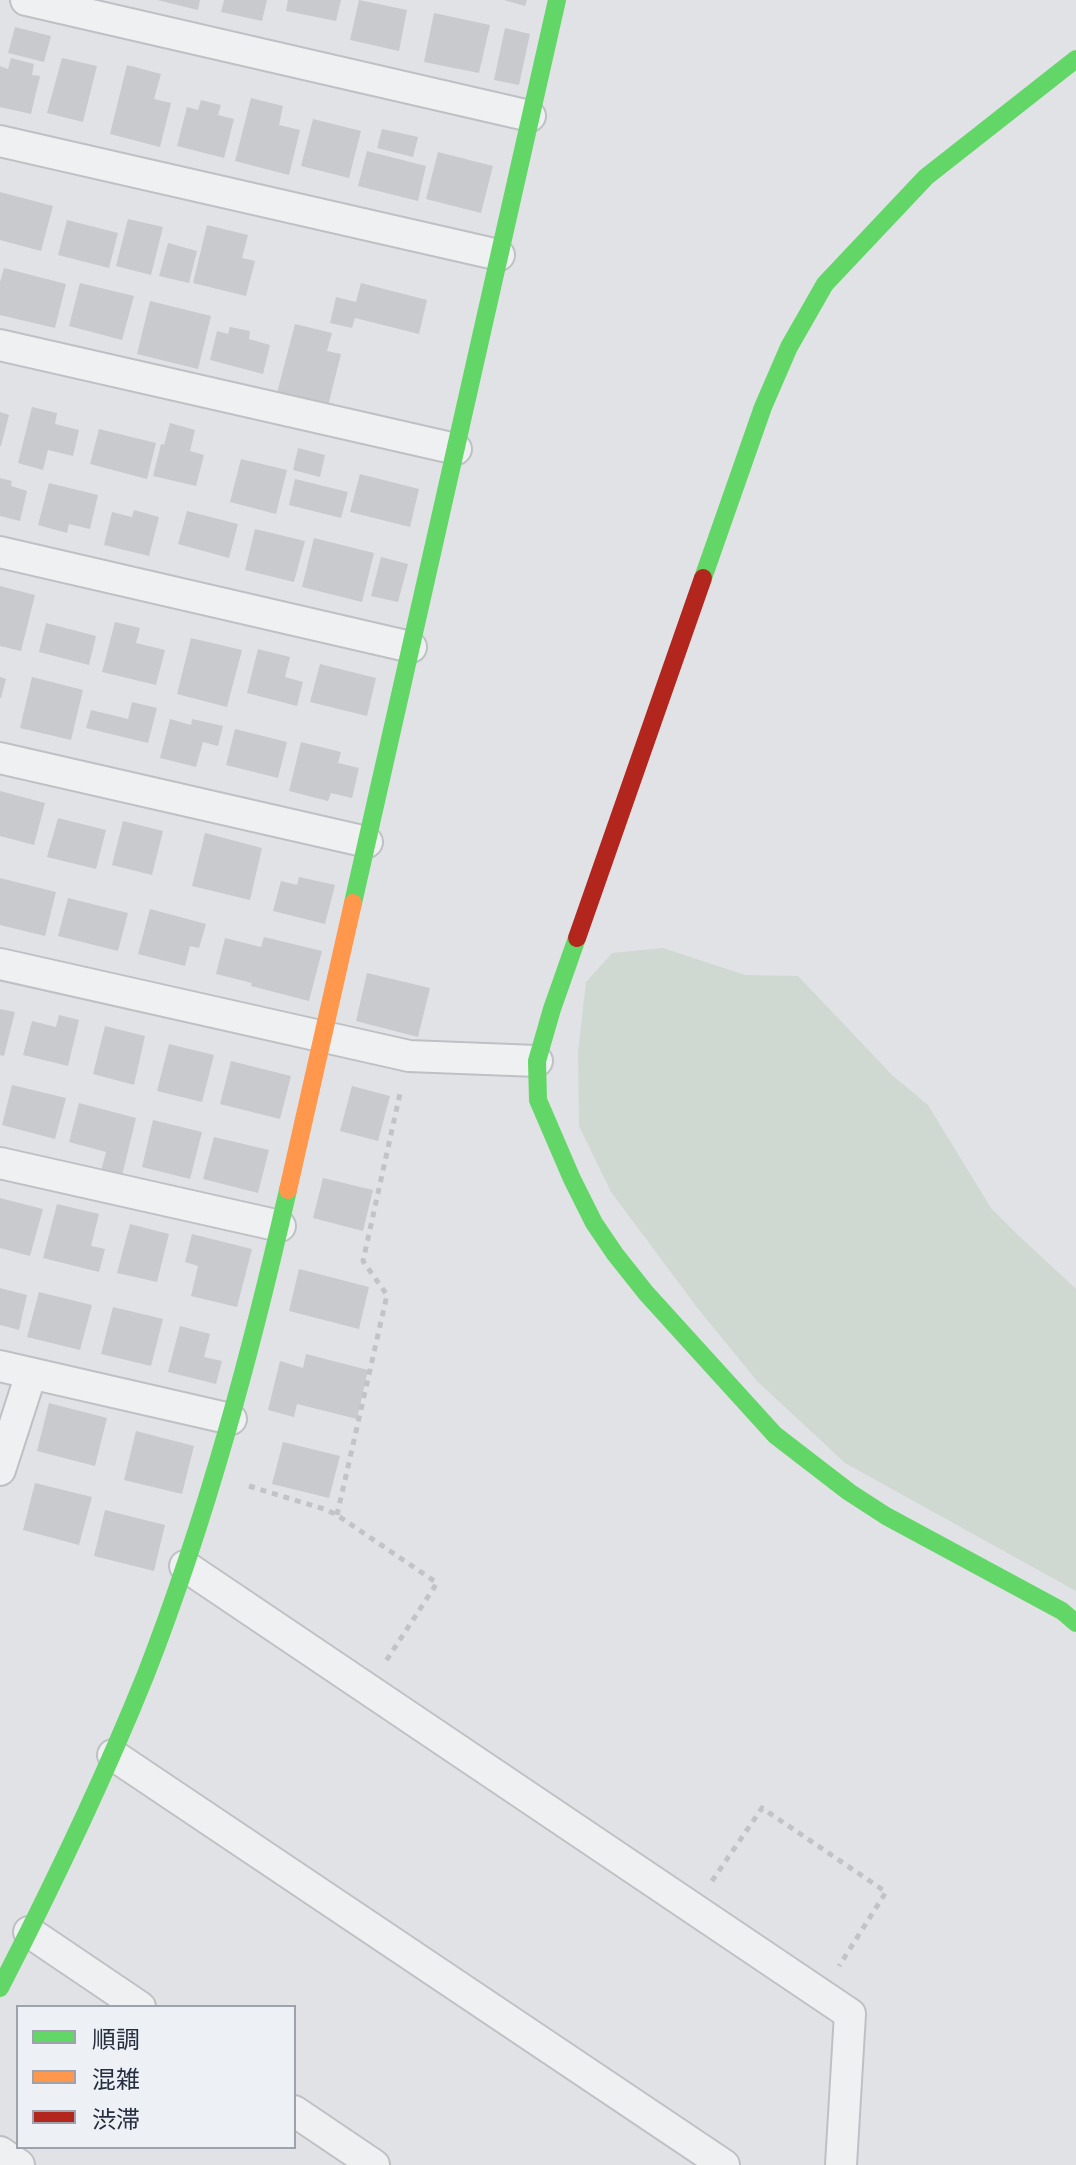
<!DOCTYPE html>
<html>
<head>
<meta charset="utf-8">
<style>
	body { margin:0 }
	#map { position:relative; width:1076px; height:2165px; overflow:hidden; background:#e0e2e6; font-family:Karla,"Noto Sans JP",sans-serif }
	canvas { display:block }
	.legend { position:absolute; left:16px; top:2005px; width:280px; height:144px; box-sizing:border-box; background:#edf0f5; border:2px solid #9ea2ac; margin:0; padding:10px 14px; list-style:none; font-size:24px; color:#272e3f }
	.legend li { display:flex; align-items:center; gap:16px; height:40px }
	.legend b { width:40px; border:2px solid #9ea2ac }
</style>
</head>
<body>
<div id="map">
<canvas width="1076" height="2165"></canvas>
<ul class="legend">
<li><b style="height:10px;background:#63d668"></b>順調</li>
<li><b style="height:10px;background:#ff974d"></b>混雑</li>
<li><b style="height:10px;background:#b3261e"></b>渋滞</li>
</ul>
</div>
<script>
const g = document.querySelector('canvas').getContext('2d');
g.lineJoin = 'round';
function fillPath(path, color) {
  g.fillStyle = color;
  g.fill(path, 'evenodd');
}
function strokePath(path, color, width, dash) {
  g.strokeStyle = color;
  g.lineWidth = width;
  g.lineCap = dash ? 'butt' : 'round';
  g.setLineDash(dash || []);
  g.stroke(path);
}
const green = new Path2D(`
	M663,948L745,975L798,976L893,1076L928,1105L991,1208L1018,1235L1076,1289V1591L845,1463L757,1381L699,1310L611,1192L579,1126L578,1052L586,982L612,953Z`);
const building = new Path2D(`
	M157,0H200L198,10Z
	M224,0H267L262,21L221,12Z
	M288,0H341L336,21L286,11Z
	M359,0L407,10L399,51L350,40Z
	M504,0H527L525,6Z
	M434,13L490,25L479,73L424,62Z
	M15,27L51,36L44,62L8,53Z
	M505,28L530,34L519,85L494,80Z
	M11,58L34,64L32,75L40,76L31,114L0,107V66L8,69Z
	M62,58L97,66L83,122L47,113Z
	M127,65L161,74L154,99L171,103L160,147L110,134Z
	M251,98L283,106L279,125L300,130L289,175L235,161Z
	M201,100L221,105L218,115L234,119L224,158L177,146L187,107L198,110Z
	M313,119L361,131L349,178L301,166Z
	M382,129L418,137L413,157L377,148Z
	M367,151L426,166L418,201L358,186Z
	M438,152L493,166L481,213L426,199Z
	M0,192L53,206L41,251L0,240Z
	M128,219L163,227L151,275L116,266Z
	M67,220L118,233L109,268L58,255Z
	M207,225L248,235L242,258L255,261L246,296L193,283Z
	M168,243L197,251L189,283L159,276Z
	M4,268L66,284L55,328L0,315V282Z
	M80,283L134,296L122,340L69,326Z
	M361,283L427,300L419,334L355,318L352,328L330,323L336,297L356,302Z
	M150,301L211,316L198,369L137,354Z
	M295,324L332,333L327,351L341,354L328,406L277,393Z
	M230,327L250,331L249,339L270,345L263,374L210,360L217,331L228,334Z
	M32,407L57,413L55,424L79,430L73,456L48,450L43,470L18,463Z
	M0,412L9,415L1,446H0Z
	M170,423L195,430L190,451L204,455L196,486L153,476L161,444L164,445Z
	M99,429L156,443L147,479L90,464Z
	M298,448L325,455L320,477L293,470Z
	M241,459L287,470L276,514L230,502Z
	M360,474L419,489L410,527L350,512Z
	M0,478L12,481L11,486L27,491L20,521L0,516Z
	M295,479L348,492L341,518L289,505Z
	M49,483L98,495L90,529L69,524L67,533L38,525Z
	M134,510L159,517L149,556L104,545L112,512L132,517Z
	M187,511L238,524L229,558L178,544Z
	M255,529L305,541L294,582L245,570Z
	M314,538L374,553L362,602L302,587Z
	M381,557L408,564L398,602L371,596Z
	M0,586L35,595L21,651L0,646Z
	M115,622L140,628L136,643L165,650L156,685L102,672Z
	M46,623L96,636L89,665L39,652Z
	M191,638L242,650L227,707L177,694Z
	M258,649L290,657L285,677L303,682L297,706L247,693Z
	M320,664L376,678L367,716L310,702Z
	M0,677L6,679L1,698H0Z
	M32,677L83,690L71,740L20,728Z
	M132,702L157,708L148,743L86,728L91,710L128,719Z
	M170,719L191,725L192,719L223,726L218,746L203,742L196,767L160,758Z
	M235,729L287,742L278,778L226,765Z
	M301,742L341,752L338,763L359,768L352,798L331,793L328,801L289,791Z
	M0,791L45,803L34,845L0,836Z
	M58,818L106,830L96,869L47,857Z
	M123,821L163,831L152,875L112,865Z
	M205,833L262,848L250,900L192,886Z
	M299,877L335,885L325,924L273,911L281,881L297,885Z
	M0,878L56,892L45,936L0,925Z
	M68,898L128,913L118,951L58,936Z
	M150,909L206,924L199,948L190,946L185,966L138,954Z
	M264,937L322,951L309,1001L251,986L252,983L216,974L225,938L261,947Z
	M367,973L430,988L418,1037L356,1021Z
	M0,1009L15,1012L4,1056L0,1055Z
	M59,1015L79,1020L68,1066L23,1055L32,1021L56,1027Z
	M105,1026L145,1036L134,1085L93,1074Z
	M169,1044L214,1055L202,1102L157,1091Z
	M231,1061L291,1076L280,1119L220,1104Z
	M12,1085L66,1098L55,1139L2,1125Z
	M352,1086L390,1096L378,1141L340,1131Z
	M79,1103L136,1118L122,1176L101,1171L106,1152L69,1142Z
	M153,1120L202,1132L190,1179L142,1167Z
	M214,1137L269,1150L258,1193L203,1179Z
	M323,1178L373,1190L363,1231L313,1218Z
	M0,1198L43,1209L30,1256L0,1248Z
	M57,1204L99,1214L91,1246L105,1249L99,1272L43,1258Z
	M130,1224L169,1234L157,1282L117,1273Z
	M192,1234L252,1249L237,1307L191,1296L198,1266L185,1262Z
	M299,1269L369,1287L359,1329L289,1311Z
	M0,1288L27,1295L19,1330L0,1325Z
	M39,1292L92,1305L80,1350L27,1337Z
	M113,1307L163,1319L151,1366L101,1354Z
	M180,1326L210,1334L204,1357L222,1361L216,1384L168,1372Z
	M306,1354L368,1370L357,1419L297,1404L294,1417L268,1410L280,1361L303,1368Z
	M49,1403L107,1418L95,1466L37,1451Z
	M136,1431L194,1446L182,1494L124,1480Z
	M283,1442L340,1456L329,1498L272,1484Z
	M35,1483L92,1497L79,1545L23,1530Z
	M105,1510L165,1525L154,1571L94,1556Z`);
const path = new Path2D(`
	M249,1486L324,1509L337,1515L437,1583L384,1664
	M337,1515L387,1295L363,1261L401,1089
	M712,1881L762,1808L886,1892L839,1966`);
const street = new Path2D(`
	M26,0L530,116
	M0,141L499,255
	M0,345L456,449
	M0,552L411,647
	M0,758L367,842
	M0,964L409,1056L537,1061
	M0,1163L280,1226
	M0,1366L231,1419
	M0,1470L31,1374
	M185,1566L850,2014L841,2165
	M113,1755L724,2165
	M29,1932L140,2007
	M294,2111L374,2165
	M0,2152L19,2165`);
const fast = new Path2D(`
	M703,578L763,407L789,347L825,284L926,177L1076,59
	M353,903L557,0
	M577,938L552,1009L537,1061L538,1100L572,1179L594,1223L615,1254L646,1293L775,1435L849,1492L886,1516L1062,1611L1076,1623
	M0,1988C53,1885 103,1781 146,1674C207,1517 251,1353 288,1190`);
const slow = new Path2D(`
	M288,1190L353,903`);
const jam = new Path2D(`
	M577,938L703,578`);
fillPath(green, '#d0d9d1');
fillPath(building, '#c8cace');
strokePath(street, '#bec0c4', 34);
strokePath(path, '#c2c3c8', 5, [6, 6]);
strokePath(street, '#eff0f2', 30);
strokePath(fast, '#63d668', 18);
strokePath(slow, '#ff974d', 18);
strokePath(jam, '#b3261e', 18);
</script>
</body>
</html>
